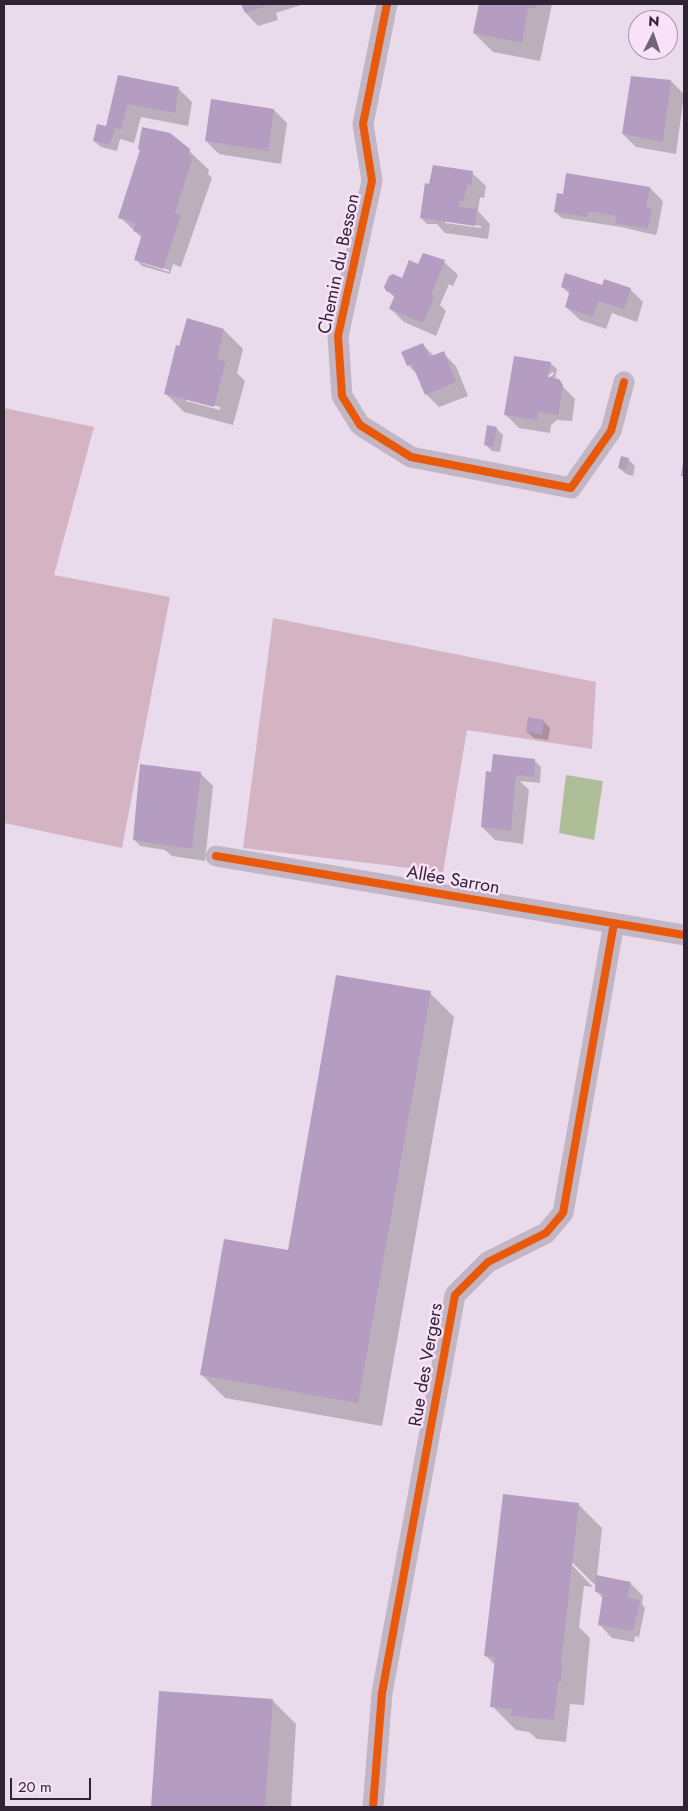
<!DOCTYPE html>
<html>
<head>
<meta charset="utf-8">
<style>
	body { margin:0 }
	#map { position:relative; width:688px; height:1811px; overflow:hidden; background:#eadbec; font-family:Jost,sans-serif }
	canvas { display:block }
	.frame { position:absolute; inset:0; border:5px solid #302434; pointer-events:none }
	.north { position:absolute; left:628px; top:10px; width:50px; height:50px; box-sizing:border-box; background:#f9e1fa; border:1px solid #a995ab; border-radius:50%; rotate:4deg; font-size:14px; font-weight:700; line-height:20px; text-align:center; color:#302434 }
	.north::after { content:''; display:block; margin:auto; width:18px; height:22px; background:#716474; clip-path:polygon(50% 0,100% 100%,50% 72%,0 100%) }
	.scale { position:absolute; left:10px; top:1778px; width:81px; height:22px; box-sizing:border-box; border:2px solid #302434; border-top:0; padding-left:6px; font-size:15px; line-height:18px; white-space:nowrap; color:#302434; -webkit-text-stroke:4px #f9e1fa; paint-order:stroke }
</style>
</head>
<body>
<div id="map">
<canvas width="688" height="1811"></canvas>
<div class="frame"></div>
<div class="north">N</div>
<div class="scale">20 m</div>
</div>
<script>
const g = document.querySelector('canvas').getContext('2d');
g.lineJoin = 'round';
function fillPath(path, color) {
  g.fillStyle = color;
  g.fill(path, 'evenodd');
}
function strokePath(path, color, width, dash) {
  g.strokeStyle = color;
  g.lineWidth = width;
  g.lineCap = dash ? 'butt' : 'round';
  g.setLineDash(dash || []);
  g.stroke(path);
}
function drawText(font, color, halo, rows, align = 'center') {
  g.font = font + ' Jost,sans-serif';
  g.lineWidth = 5;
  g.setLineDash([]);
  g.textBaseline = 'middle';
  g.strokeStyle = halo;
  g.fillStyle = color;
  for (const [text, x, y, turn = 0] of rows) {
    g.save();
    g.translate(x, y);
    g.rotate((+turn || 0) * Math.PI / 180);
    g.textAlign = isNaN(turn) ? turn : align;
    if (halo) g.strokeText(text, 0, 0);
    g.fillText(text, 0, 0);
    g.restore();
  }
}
const green = new Path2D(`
	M4,408L94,427L54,575L170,597L122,848L4,823Z
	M273,618L596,682L592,749L467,730L443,872L243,848Z`);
const water = new Path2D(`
	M566,775L603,781L594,840L559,833Z`);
const shadow = new Path2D(`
	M242,4H304L276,13L278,20L258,26L245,12Z
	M480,4H552L540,61L493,52L474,33Z
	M119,77L178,88L192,102L188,126L141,117L134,143L120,139L117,151L101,147L94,141L107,128Z
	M671,81L684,94L676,154L636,147L623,134Z
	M274,110L287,123L281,164L219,154L206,141Z
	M183,145L209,170L208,174L212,178L181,267L173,264L170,274L142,266L136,259L142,238L120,217ZM142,261L169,270V272L142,263Z
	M472,173L486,186L484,198L480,197L478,211L490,224L488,239L445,233L437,224H427L421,218L430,186ZM445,221L481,226V228L445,223Z
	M650,188L663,201L657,233L655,235L621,227L562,218L555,212L562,195Z
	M424,255L444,262L458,275L453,286L449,284L440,305L446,311L436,336L404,322L391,309L395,298L387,290L419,265Z
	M562,287L630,289L643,302L637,322L612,313L606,329L580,320L566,307L570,294Z
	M224,330L243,349L237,373L245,381L233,425L184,412L165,393L180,347ZM186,398L220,407V410L186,401Z
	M423,345L434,356L443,353L456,366L468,396L439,407L426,394L418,375L408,365Z
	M550,363L557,369L555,379L575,399L572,421L557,420L551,425L550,433L519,428L505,414ZM553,372L554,374L544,381V378Z
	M496,428L503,435L500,452L492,451L486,445Z
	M622,458L629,460L635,466L633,476L626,474L619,468Z
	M543,721L550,728L548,740L534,738L527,732Z
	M535,761L541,767L540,783L520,781L529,790L523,844L495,840L482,827L492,773Z
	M200,773L213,786L205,861L172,856L165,850L140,846L134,839Z
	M430,993L454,1017L382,1426L225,1398L201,1374L289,1252Z
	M578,1504L602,1528L597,1576L630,1583L643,1596L642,1604L645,1608L639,1637L635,1636L634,1642L612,1638L599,1624L603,1598L596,1591H601L571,1561V1564L593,1587L584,1586L579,1627L590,1638L584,1705L570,1704L566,1742L537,1739L529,1732L516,1730L492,1706L496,1666L485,1655Z
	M160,1692L272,1700L296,1724L291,1807H152Z`);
const building = new Path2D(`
	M241,4H273L245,13Z
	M479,4H536L535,9L528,8L522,43L473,33Z
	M118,75L179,87L175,113L128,104L121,130L115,128L110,145L93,141L97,124L106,126Z
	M631,76L671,80L663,142L622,134Z
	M211,99L274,109L268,151L205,141Z
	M142,127L170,133L190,149L189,155L193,157L175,213L181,215L163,269L134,260L142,234L133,231L136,223L118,218L140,150L138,149Z
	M433,165L473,171L471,185H467L464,201L460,200L459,207L477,209L475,226L420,218L425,183L429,184Z
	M566,173L650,187L646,208L652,209L648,229L615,223L616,216L588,211L587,217L554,212L557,193L563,194Z
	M423,253L445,260L431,295L434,297L423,323L389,309L395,295L386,291L384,287L389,276L393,274L402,278L409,260L418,264Z
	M565,273L602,285L604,279L631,288L624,309L598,301L593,317L565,307L570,290L561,287Z
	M187,318L224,329L217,359L226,361L214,407L164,394L176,345L179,346Z
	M423,343L429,357L444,351L456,382L425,395L412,364L407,366L401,352Z
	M514,356L551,362L548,377L559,379L563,385L558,415L538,412L537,420L504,415Z
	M487,425L497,427L493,447L484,445Z
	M621,456L629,458L626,470L618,468Z
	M683,462H684V477L681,476Z
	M528,717L544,720L542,735L526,732Z
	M493,754L535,759L534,777L516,775L511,831L481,827L486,771L491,772Z
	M140,764L201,772L192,849L133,840Z
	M336,975L431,991L358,1403L200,1375L224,1239L288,1250Z
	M503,1494L579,1503L561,1664H562L561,1682H558L554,1720L511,1716L512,1709L490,1707L495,1657L484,1656Z
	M596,1575L631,1582L627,1598L640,1600L633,1631L598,1625L603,1593L595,1592Z
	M159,1691L273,1699L265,1807H151Z`);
const minor = new Path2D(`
	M387,4L363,124L372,181L338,336L342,396L360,425L411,457L571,488L611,431L624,382
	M216,856L684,935
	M373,1807L382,1693L455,1295L488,1262L546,1233L563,1213L614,923`);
const cycleway = new Path2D(`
	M387,4L363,124L372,181L338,336L342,396L360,425L411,457L571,488L611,431L624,382
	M216,856L684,935
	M373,1807L382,1693L455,1295L488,1262L546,1233L563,1213L614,923`);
const streetNames = [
	["Chemin du Besson",340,264,-78],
	["Allée Sarron",453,881,10],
	["Rue des Vergers",427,1365,-80]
];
fillPath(green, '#d4b4c2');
fillPath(water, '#aebe97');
fillPath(shadow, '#0003');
fillPath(building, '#b59cc1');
strokePath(minor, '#c2b5c4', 21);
strokePath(cycleway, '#e8590c', 8);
drawText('18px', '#302434', '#f9e1fa', streetNames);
</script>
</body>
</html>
